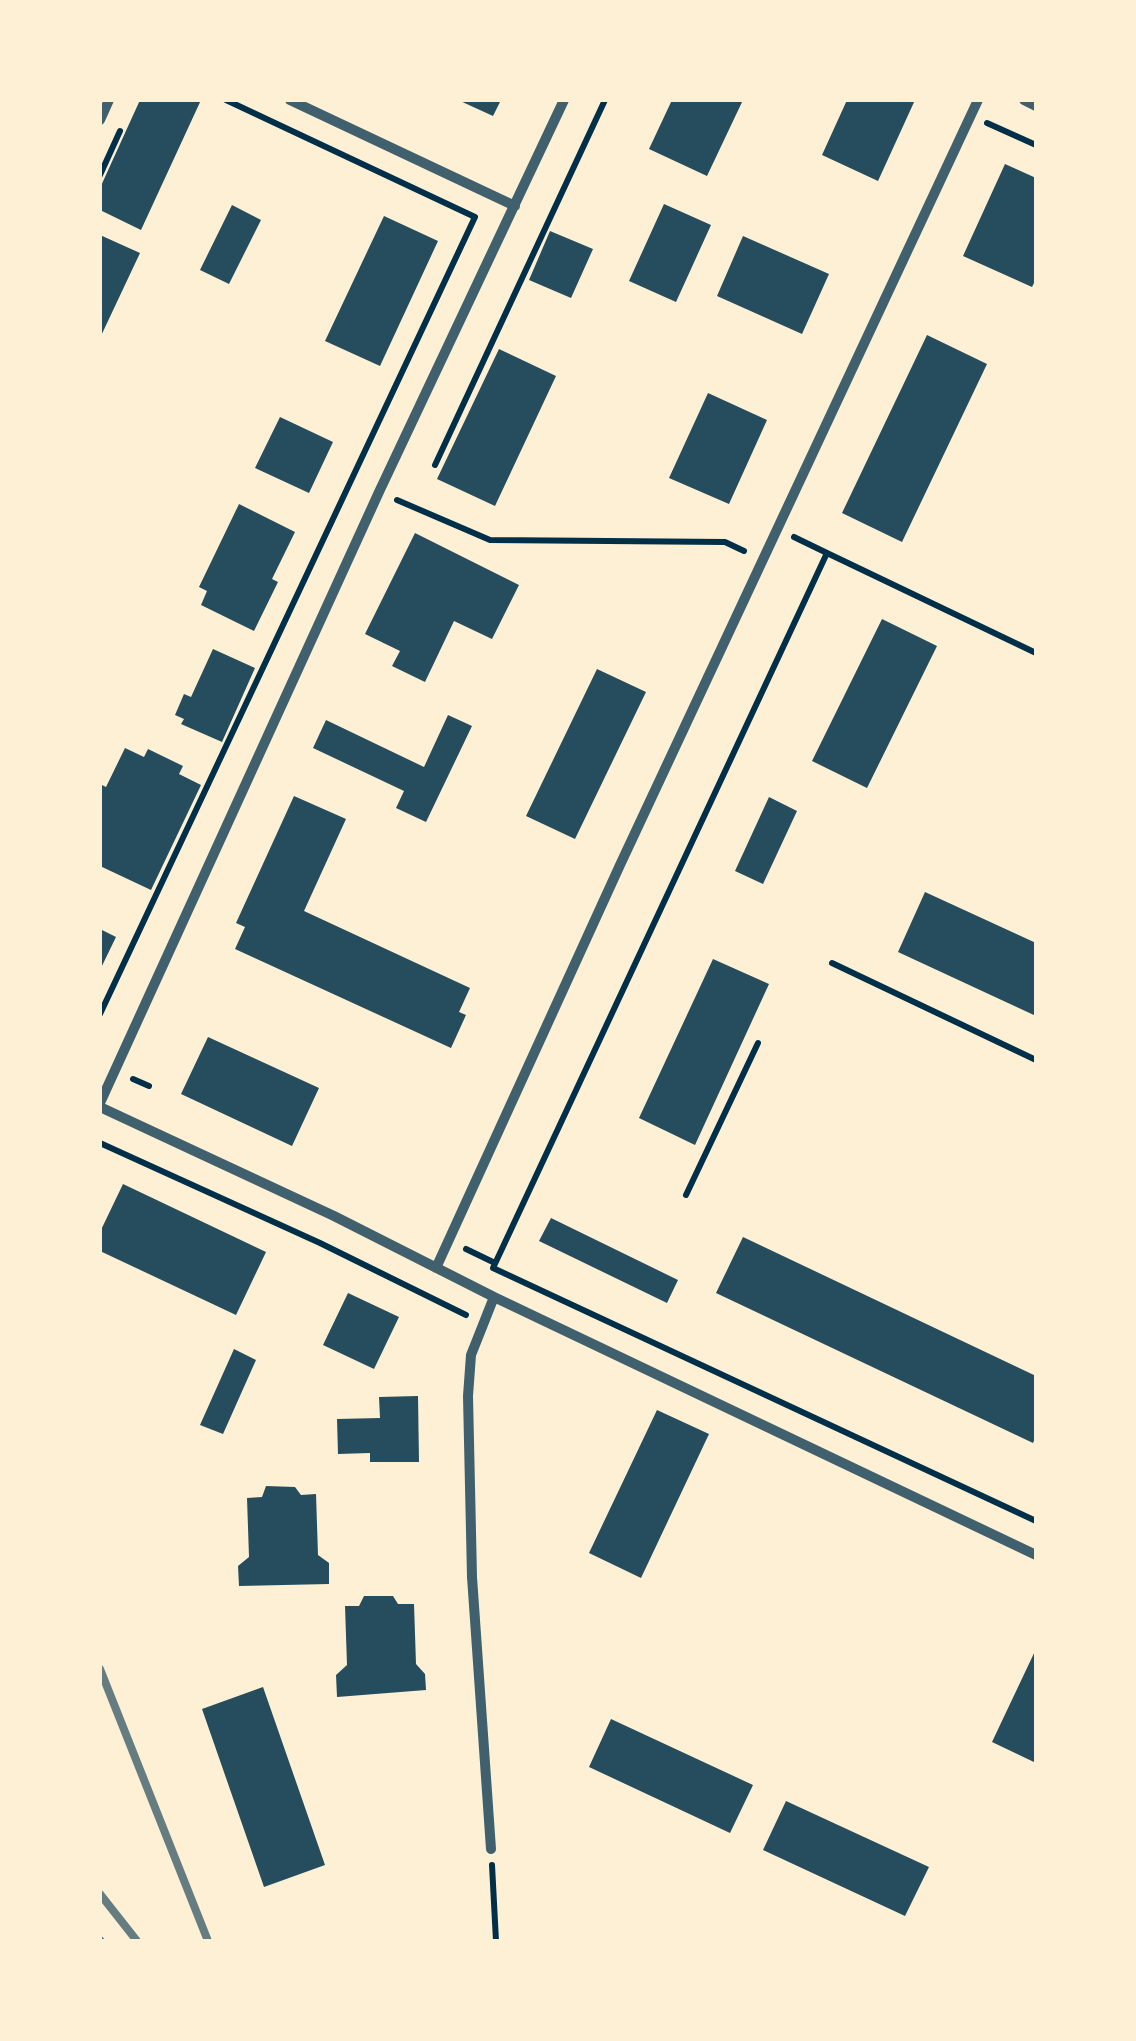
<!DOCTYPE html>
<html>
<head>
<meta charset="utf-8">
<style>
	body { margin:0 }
	#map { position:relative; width:1136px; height:2041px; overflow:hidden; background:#fdf0d5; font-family:"Noto Sans",sans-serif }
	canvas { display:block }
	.frame { position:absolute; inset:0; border:102px solid #fdf0d5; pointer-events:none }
</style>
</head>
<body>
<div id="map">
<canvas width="1136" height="2041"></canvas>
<div class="frame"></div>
</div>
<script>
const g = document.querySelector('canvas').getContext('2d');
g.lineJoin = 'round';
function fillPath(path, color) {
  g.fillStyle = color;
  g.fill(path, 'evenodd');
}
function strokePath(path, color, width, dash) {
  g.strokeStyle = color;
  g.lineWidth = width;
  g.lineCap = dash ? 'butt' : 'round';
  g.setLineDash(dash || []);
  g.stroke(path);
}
const building = new Path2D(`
	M140,100H201L141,230L100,210V188Z
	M458,100H501L493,116Z
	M672,100H743L707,176L649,149Z
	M847,100H915L878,181L822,155Z
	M1005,164L1036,178V279L1032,287L963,256Z
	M664,204L711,225L676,302L629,281Z
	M232,205L261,220L229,284L200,270Z
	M384,216L438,241L380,366L325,341Z
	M550,231L593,249L571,298L529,280Z
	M100,235L140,253L100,338Z
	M743,236L829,274L802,334L717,296Z
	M927,335L987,364L902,542L842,513Z
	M499,349L556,376L495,506L437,479Z
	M708,393L767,420L729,504L669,478Z
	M280,417L333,442L309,493L255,468Z
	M239,504L295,532L272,579L278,582L254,631L201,605L207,591L199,587Z
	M415,533L519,585L492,639L454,621L425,682L392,666L400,651L365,634Z
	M882,619L937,646L867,788L812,761Z
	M213,649L255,668L222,742L181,724L184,719L175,715L184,694L191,697Z
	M597,669L646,692L575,839L526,816Z
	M448,715L472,726L426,822L396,808L404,791L313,748L326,720L424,767Z
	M125,748L144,757L148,749L183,766L179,774L201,785L151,890L100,866V784L106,787Z
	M294,796L346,819L304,911L470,988L459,1012L466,1015L451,1048L235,949L245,927L236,923Z
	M769,797L797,811L763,884L735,871Z
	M925,892L1036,943V1016L898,952Z
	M100,929L116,937L100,970Z
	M713,959L769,984L695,1145L639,1118Z
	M208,1037L319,1088L292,1146L181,1094Z
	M123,1184L266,1252L236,1315L100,1251V1232Z
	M551,1218L678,1280L667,1303L539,1241Z
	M743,1237L1036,1376V1436L1033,1443L716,1293Z
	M348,1293L399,1317L374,1369L323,1345Z
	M234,1349L256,1360L223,1434L200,1425Z
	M418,1396L419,1462H370V1453L338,1454L337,1419L380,1418L379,1397Z
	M657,1410L709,1434L641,1578L589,1553Z
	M266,1486L295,1487L301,1495L316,1494L318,1555L329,1563V1584L239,1586L238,1566L249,1557L247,1498L262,1497Z
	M364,1596H393L398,1604H414L416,1664L425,1674L426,1690L337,1697L336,1675L347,1665L345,1606H359Z
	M1036,1649V1763L992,1742Z
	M263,1687L325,1865L264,1887L202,1709Z
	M611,1719L753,1785L730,1833L589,1767Z
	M786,1801L929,1867L905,1916L763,1850Z`);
const path = new Path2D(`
	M987,123L1036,145
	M100,175L120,131
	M435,465L605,100
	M397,500L490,540L725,542L744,551
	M794,537L827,553L493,1268L1036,1521
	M827,553L1036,653
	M832,963L1036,1060
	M100,1014L475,217L226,100
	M133,1079L149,1086
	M100,1143L320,1243L466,1315
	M686,1195L758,1043
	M466,1249L495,1263
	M492,1865L496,1941`);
const minor = new Path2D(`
	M290,100L515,206
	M1024,100L1036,106
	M100,120L109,100
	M100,1103L379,492L564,100
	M100,1107L334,1216L494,1297L1036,1555
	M436,1268L620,865L978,100
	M491,1849L472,1577L468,1396L471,1355L494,1297`);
const rail = new Path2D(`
	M100,1669L208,1941
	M100,1894L137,1941
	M100,1940L101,1941`);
fillPath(building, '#264d5e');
strokePath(path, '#003049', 6);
strokePath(minor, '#3f606c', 10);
strokePath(rail, '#657d81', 8);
</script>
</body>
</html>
